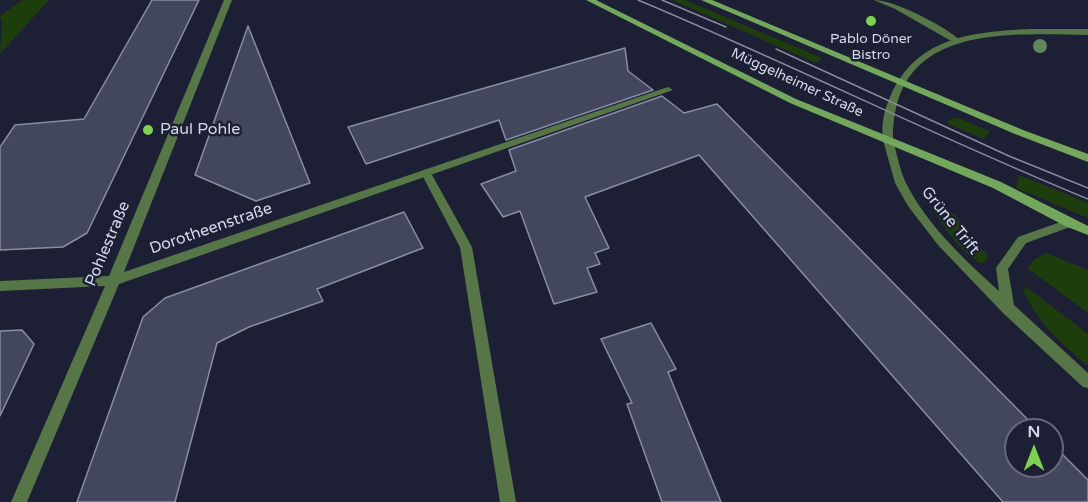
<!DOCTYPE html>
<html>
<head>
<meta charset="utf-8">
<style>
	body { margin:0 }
	#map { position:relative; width:1088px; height:502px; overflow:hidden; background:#1d1f34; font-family:"Varela Round",sans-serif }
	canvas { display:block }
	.north { position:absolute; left:1004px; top:418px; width:60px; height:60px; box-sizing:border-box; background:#1d1f34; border:2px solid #66697b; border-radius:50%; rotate:0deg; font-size:16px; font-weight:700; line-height:24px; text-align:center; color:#d4d7e5 }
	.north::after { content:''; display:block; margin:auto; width:21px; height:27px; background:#7ed153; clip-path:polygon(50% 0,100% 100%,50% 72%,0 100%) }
</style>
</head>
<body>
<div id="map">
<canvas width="1088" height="502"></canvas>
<div class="north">N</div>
</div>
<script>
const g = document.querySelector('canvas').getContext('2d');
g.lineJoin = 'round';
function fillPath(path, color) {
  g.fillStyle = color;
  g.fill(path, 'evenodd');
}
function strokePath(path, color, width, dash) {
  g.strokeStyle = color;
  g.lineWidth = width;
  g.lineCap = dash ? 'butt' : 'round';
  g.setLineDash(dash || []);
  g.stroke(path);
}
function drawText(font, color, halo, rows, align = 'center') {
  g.font = font + ' "Varela Round",sans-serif';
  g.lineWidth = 5;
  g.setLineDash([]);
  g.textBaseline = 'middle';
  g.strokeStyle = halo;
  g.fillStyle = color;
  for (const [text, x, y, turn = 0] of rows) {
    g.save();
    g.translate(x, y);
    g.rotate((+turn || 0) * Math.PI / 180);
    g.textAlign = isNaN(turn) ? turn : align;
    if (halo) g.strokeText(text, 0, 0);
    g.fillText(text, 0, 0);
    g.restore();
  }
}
const green = new Path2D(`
	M22,0H49L0,54L2,22L0,16Z
	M672,0H685L822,58L816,63Z
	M952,118H958L990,131L984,139L946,123Z
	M1019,175L1088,203V218L1016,188Z
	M930,206L955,214L968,237L988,255L985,262L980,263C958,250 944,227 930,206Z
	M1046,253L1088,270V313L1027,268L1035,259Z
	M1025,286L1088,334V366C1059,341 1041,327 1024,292Z`);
const building = new Path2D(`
	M152,0H199L87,233L63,247L0,250V147L15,125L84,119Z
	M248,26L310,183L256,201L195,175Z
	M625,48L628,71L653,90L506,140L499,120L366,164L348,127Z
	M662,96L684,113L717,104L1038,430H1016V466H1052V444L1088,480V502H1003L699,155L585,197L609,248L595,253L600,264L587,268L597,292L554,304L520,211L503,217L481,184L516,171L509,150Z
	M404,212L423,248L317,289L323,301L249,327L217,343L175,502H77L143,317L165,298Z
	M651,323L676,369L668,372L721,502H662L627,404L632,403L601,339Z
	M22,330L34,344L0,416V331Z`);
const service = new Path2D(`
	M874,0C895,0 944,26 960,40L953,42L895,9Z
	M426,169L431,173L472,247L516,502H500L460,247L421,173Z`);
const minor = new Path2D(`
	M224,0H232L124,272L665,88L668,87L673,90L119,284L27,502H11L105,286L0,291V281L109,276Z
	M888,137L893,140C897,154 900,172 907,185C928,226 965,260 999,291L996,268L1018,237L1069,219L1073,220L1075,223L1073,226L1026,243L1008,269L1014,305L1088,373V388L1083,387L1003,313L938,245L908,206L895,183L883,140Z`);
const tertiary = new Path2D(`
	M1030,29H1088V35C1004,34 892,24 893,140L888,143L884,142C880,129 884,110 890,97C916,37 971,32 1030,29Z`);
const secondary = new Path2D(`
	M586,0H596L796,99L1001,182L1088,226V235L1065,226L993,188L790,103Z
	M701,0H712L1023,130L1088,154V162L1015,134Z`);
const tram = new Path2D(`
	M638,0C789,63 936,137 1088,199
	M662,0L726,27
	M776,49L1009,156L1088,188`);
const trees = [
	[1040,46]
];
const markers = [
	[871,21,6,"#7ed153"],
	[148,130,6,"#7ed153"]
];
const farPoinames = [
	["Pablo Döner",871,39],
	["Bistro",871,55]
];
const farStreetnames = [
	["Müggelheimer Straße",797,83,25]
];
const poiNames = [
	["Paul Pohle",160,130]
];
const streetNames = [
	["Grüne Trift",950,221,51],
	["Dorotheenstraße",211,229,-19],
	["Pohlestraße",108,244,-67]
];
fillPath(green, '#1e3d0d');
fillPath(building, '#43475e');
strokePath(building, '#888da6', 1.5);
fillPath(service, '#567648');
fillPath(minor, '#567648');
fillPath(tertiary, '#567648');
fillPath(secondary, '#73a75c');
strokePath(tram, '#898b9c', 1.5);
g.fillStyle = '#62885c';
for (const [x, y] of trees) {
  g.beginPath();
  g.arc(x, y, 7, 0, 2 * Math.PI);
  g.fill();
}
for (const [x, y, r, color] of markers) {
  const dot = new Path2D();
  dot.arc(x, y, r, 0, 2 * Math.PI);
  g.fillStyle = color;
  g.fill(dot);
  strokePath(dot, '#1d1f34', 2);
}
drawText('14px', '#d4d7e5', '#1d1f34', farPoinames);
drawText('14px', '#d4d7e5', '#1d1f34', farStreetnames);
drawText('16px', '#d4d7e5', '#1d1f34', poiNames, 'left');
drawText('16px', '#d4d7e5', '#1d1f34', streetNames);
</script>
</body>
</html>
